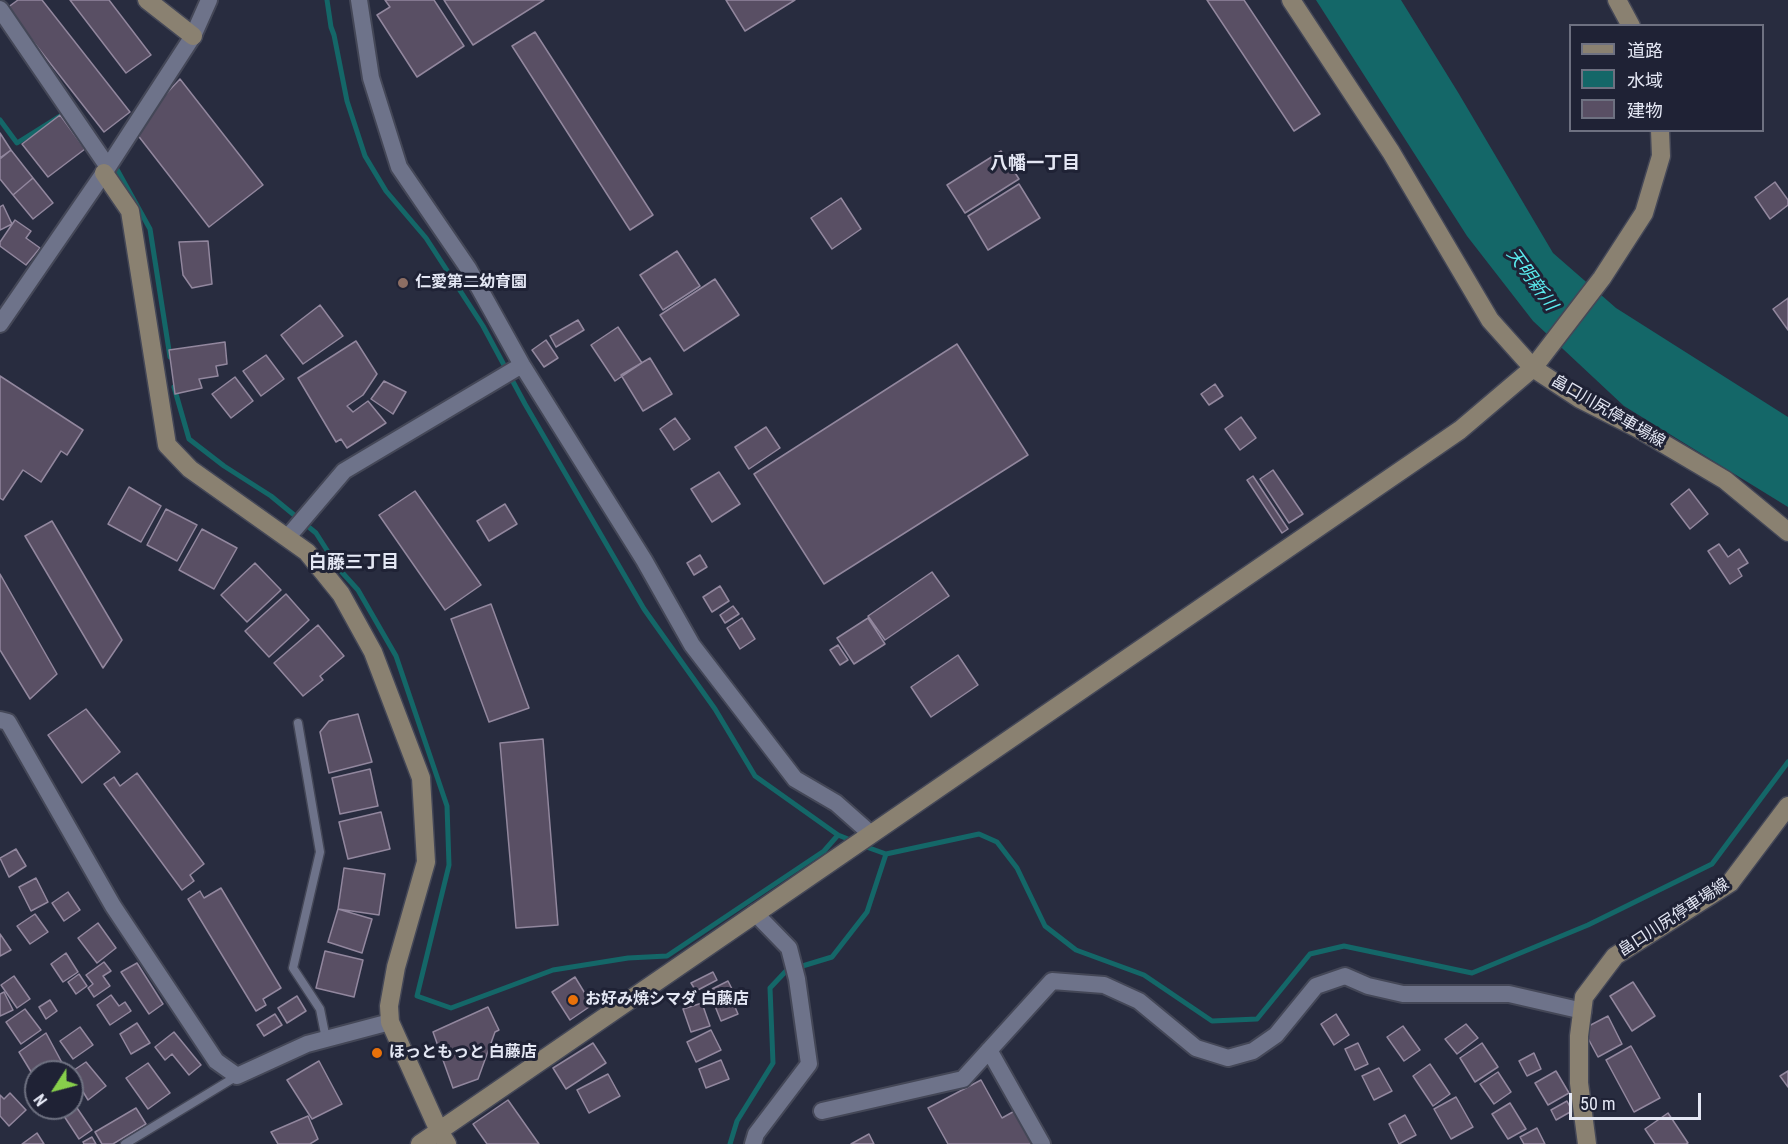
<!DOCTYPE html>
<html>
<head>
<meta charset="utf-8">
<style>
	body { margin:0 }
	#map { position:relative; width:1788px; height:1144px; overflow:hidden; background:#282c3f; font-family:"Roboto Condensed","Noto Sans JP",sans-serif }
	canvas { display:block }
	.legend { position:absolute; left:1569px; top:24px; width:195px; height:108px; box-sizing:border-box; background:#1f2235; border:2px solid #6e7181; margin:0; padding:8px 10px; list-style:none; font-size:18px; color:#e4e7f4 }
	.legend li { display:flex; align-items:center; gap:12px; height:30px }
	.legend b { width:30px; border:2px solid #6e7181 }
	.north { position:absolute; left:24px; top:1060px; width:60px; height:60px; box-sizing:border-box; background:#1f2235; border:2px solid #6e7181; border-radius:50%; rotate:234deg; font-size:16px; font-weight:700; line-height:24px; text-align:center; color:#e4e7f4 }
	.north::after { content:''; display:block; margin:auto; width:21px; height:27px; background:#87cf4b; clip-path:polygon(50% 0,100% 100%,50% 72%,0 100%) }
	.scale { position:absolute; left:1569px; top:1093px; width:132px; height:27px; box-sizing:border-box; border:3px solid #e4e7f4; border-top:0; padding-left:8px; font-size:18px; line-height:21px; white-space:nowrap; color:#e4e7f4; -webkit-text-stroke:4px #1f2235; paint-order:stroke }
</style>
</head>
<body>
<div id="map">
<canvas width="1788" height="1144"></canvas>
<ul class="legend">
<li><b style="height:8px;background:#8a8171"></b>道路</li>
<li><b style="height:16px;background:#146768"></b>水域</li>
<li><b style="height:16px;background:#594f64"></b>建物</li>
</ul>
<div class="north">N</div>
<div class="scale">50 m</div>
</div>
<script>
const g = document.querySelector('canvas').getContext('2d');
g.lineJoin = 'round';
function fillPath(path, color) {
  g.fillStyle = color;
  g.fill(path, 'evenodd');
}
function strokePath(path, color, width, dash) {
  g.strokeStyle = color;
  g.lineWidth = width;
  g.lineCap = dash ? 'butt' : 'round';
  g.setLineDash(dash || []);
  g.stroke(path);
}
function drawText(font, color, halo, rows, align = 'center') {
  g.font = font + ' "Roboto Condensed","Noto Sans JP",sans-serif';
  g.lineWidth = 6;
  g.setLineDash([]);
  g.textBaseline = 'middle';
  g.strokeStyle = halo;
  g.fillStyle = color;
  for (const [text, x, y, turn = 0] of rows) {
    g.save();
    g.translate(x, y);
    g.rotate((+turn || 0) * Math.PI / 180);
    g.textAlign = isNaN(turn) ? turn : align;
    if (halo) g.strokeText(text, 0, 0);
    g.fillText(text, 0, 0);
    g.restore();
  }
}
const water = new Path2D(`
	M1316,0H1401L1459,94L1553,253L1616,308L1788,417V507L1624,406L1533,321L1467,236Z`);
const stream = new Path2D(`
	M327,0L331,27L334,35L347,101L365,156L386,191L426,238L483,326L525,404L644,609L715,709L755,776L838,835L853,841
	M0,120L17,143L68,111
	M114,164L150,229L170,357
	M174,387L189,439L224,466L271,496L316,533L339,569L358,590L396,656L447,806L449,865L417,996L451,1008L553,970L628,958L667,956L824,851L838,835
	M861,845L886,854L979,834L997,842L1017,868L1045,926L1076,950L1144,975L1212,1021L1257,1019L1310,954L1344,946L1472,973L1588,925L1712,864L1788,762
	M730,1144L737,1121L773,1063L770,988L786,971L832,957L867,912L886,854`);
const building = new Path2D(`
	M18,0H42L130,112L104,132L7,8Z
	M70,0H109L151,55L126,73Z
	M385,0H434L464,46L417,77L377,15L390,7Z
	M444,0H544L473,45Z
	M726,0H795L745,31Z
	M1207,0H1244L1320,114L1294,131Z
	M535,32L653,215L630,230L512,46Z
	M180,79L263,185L209,227L133,129Z
	M60,115L85,149L48,177L22,144Z
	M0,133L11,150L0,158Z
	M11,150L33,178L13,195L0,179V159Z
	M1001,151L1019,179L965,213L947,185Z
	M33,178L53,203L33,219L13,195Z
	M1775,182L1788,200V205L1770,219L1755,197Z
	M1019,184L1040,218L988,250L968,216Z
	M841,198L861,229L832,249L811,218Z
	M3,205L12,224L0,230V207Z
	M15,220L31,231L26,238L40,248L26,265L0,246V242Z
	M208,241L212,284L192,288L183,275L179,242Z
	M677,251L700,286L663,310L640,275Z
	M715,279L739,315L684,351L660,315Z
	M1788,298V330L1773,309Z
	M320,305L343,336L303,364L281,335Z
	M578,320L584,330L556,347L550,336Z
	M618,327L642,363L615,381L591,345Z
	M546,340L558,358L544,367L532,350Z
	M356,341L377,374L363,395L347,406L353,412L368,401L386,423L347,448L341,439L336,442L298,378Z
	M225,342L227,364L216,366L218,376L199,379L202,388L175,394L169,350Z
	M957,344L1028,455L824,584L754,474Z
	M266,355L284,379L261,396L243,371Z
	M650,358L672,394L643,411L621,375Z
	M0,376L83,430L67,455L61,451L41,482L23,470L3,500L0,498Z
	M235,377L253,401L231,418L212,394Z
	M384,381L406,392L393,414L371,399Z
	M1215,384L1223,396L1209,405L1201,394Z
	M1241,417L1256,438L1240,450L1225,429Z
	M675,418L690,439L674,450L660,429Z
	M766,427L780,448L749,469L735,447Z
	M1273,470L1303,514L1289,523L1260,479Z
	M719,472L740,504L712,522L691,489Z
	M1253,476L1288,529L1282,533L1247,480Z
	M129,487L161,506L141,542L108,524Z
	M1689,489L1708,514L1690,529L1671,504Z
	M415,491L481,585L445,610L379,515Z
	M505,504L517,524L489,541L477,521Z
	M166,509L197,525L177,561L147,545Z
	M52,521L122,640L103,668L25,536Z
	M202,529L237,548L214,589L179,570Z
	M1719,544L1728,557L1739,549L1748,563L1738,569L1742,576L1730,584L1708,551Z
	M700,555L707,567L694,575L687,563Z
	M255,563L281,590L247,622L221,595Z
	M932,572L949,596L885,640L868,616Z
	M0,574L57,674L30,699L0,650Z
	M720,586L729,601L712,612L703,597Z
	M286,594L309,620L269,657L245,631Z
	M491,604L529,708L489,722L451,619Z
	M733,606L739,614L725,623L720,615Z
	M742,618L755,639L740,649L727,628Z
	M868,618L885,644L854,664L837,638Z
	M318,625L344,656L320,676L323,680L303,696L274,663Z
	M838,645L848,660L840,665L830,650Z
	M958,655L978,685L931,717L911,687Z
	M86,709L120,752L82,783L48,735Z
	M358,714L372,762L329,773L320,732L329,721Z
	M543,739L558,925L516,928L500,743Z
	M370,769L378,806L340,814L332,778Z
	M137,773L204,864L190,875L194,881L182,890L104,784L114,777L120,786Z
	M381,812L390,849L348,859L339,822Z
	M16,849L26,866L9,877L0,858Z
	M344,868L385,874L379,915L338,909Z
	M36,878L48,902L31,911L19,887Z
	M221,888L281,988L263,999L266,1005L256,1011L188,899L200,891L204,898Z
	M68,892L80,910L64,921L52,903Z
	M338,909L372,919L362,953L328,942Z
	M35,914L48,932L30,944L17,926Z
	M98,923L116,948L97,963L78,938Z
	M0,934L11,950L0,956Z
	M325,951L363,960L354,997L316,988Z
	M66,953L78,972L63,982L51,964Z
	M104,962L111,971L103,976L110,986L94,997L88,988L93,984L86,975Z
	M137,963L163,1004L149,1014L121,972Z
	M713,972L717,980L696,991L691,983Z
	M79,974L87,986L76,994L68,982Z
	M14,976L30,999L17,1008L1,985Z
	M575,977L592,1005L570,1020L552,992Z
	M728,981L733,991L714,1001L708,991Z
	M1633,982L1655,1016L1632,1031L1610,996Z
	M4,992L13,1010L0,1016V994Z
	M111,995L119,1006L125,1002L131,1011L110,1025L97,1005Z
	M297,996L306,1011L287,1023L278,1008Z
	M50,1000L57,1011L46,1019L39,1007Z
	M732,1000L738,1014L721,1021L715,1006Z
	M702,1003L710,1026L691,1032L683,1009Z
	M488,1007L499,1030L495,1032L478,1079L453,1088L433,1032Z
	M25,1009L41,1030L21,1044L6,1022Z
	M275,1014L282,1025L264,1036L257,1025Z
	M1336,1014L1349,1035L1334,1045L1321,1024Z
	M1608,1016L1622,1044L1598,1057L1583,1029Z
	M137,1023L150,1043L131,1054L120,1034Z
	M1466,1024L1478,1038L1457,1054L1445,1039Z
	M1403,1026L1420,1050L1404,1061L1387,1037Z
	M80,1027L93,1045L73,1059L60,1041Z
	M711,1030L721,1050L696,1062L687,1042Z
	M174,1032L201,1065L189,1075L172,1054L165,1060L155,1047Z
	M46,1033L67,1072H36V1080L19,1052Z
	M593,1043L606,1063L566,1089L553,1068Z
	M1358,1043L1368,1064L1355,1070L1345,1049Z
	M1482,1043L1498,1067L1475,1082L1460,1058Z
	M1631,1046L1660,1098L1634,1112L1606,1060Z
	M1534,1053L1541,1069L1527,1076L1519,1061Z
	M721,1060L729,1079L706,1088L699,1069Z
	M319,1061L342,1104L312,1119L287,1080Z
	M86,1062L106,1086L88,1100L71,1072Z
	M148,1063L170,1093L148,1109L126,1078Z
	M1430,1064L1450,1094L1433,1106L1413,1076Z
	M1379,1068L1392,1091L1374,1100L1362,1076Z
	M1556,1071L1569,1093L1548,1105L1535,1083Z
	M1788,1071V1087L1780,1076Z
	M1498,1072L1511,1092L1494,1104L1480,1084Z
	M608,1074L620,1096L589,1113L577,1090Z
	M981,1080L1002,1118L1020,1108L1039,1144H948L928,1108Z
	M10,1093L26,1110L9,1126L0,1116V1095L4,1099Z
	M1456,1097L1473,1127L1451,1139L1434,1109Z
	M508,1100L539,1144H487L473,1124Z
	M1567,1101L1572,1111L1556,1120L1551,1110Z
	M1510,1103L1526,1129L1508,1139L1492,1114Z
	M75,1105L92,1130L79,1139L62,1113Z
	M136,1108L146,1124L113,1144H102L95,1132Z
	M1668,1113L1688,1143L1686,1144H1655L1645,1129Z
	M1405,1115L1416,1135L1399,1144L1389,1124Z
	M308,1116L318,1139L310,1144H278L271,1132Z
	M1537,1128L1545,1144H1524L1520,1137Z
	M37,1133L44,1144H22Z
	M869,1134L874,1144H851Z
	M92,1137L96,1144H84L83,1142Z`);
const lane = new Path2D(`
	M298,723L320,852L293,968L320,1009L326,1039
	M125,1144L237,1076`);
const street = new Path2D(`
	M359,0L371,78L399,167L468,268L522,365L644,560L692,645L795,779L836,803L871,834
	M0,9L108,167
	M0,324L108,167L193,36L209,0
	M287,538L344,471L522,365
	M0,720L8,722L113,906L216,1061L237,1076L307,1044L390,1022
	M989,1050L1042,1144
	M822,1111L963,1079L1052,981L1104,985L1139,1001L1196,1048L1228,1058L1253,1051L1276,1035L1316,986L1345,976L1368,986L1403,994H1509L1583,1011
	M753,1144L756,1134L809,1064L797,979L789,948L755,913`);
const secondary = new Path2D(`
	M147,0L193,36
	M1617,0L1631,26
	M1660,130L1661,156L1644,213L1602,278L1533,368L1580,399L1637,428L1725,480L1788,532
	M104,173L130,211L167,445L190,469L307,552L341,594L373,652L421,778L426,862L396,967L389,1006L390,1022L439,1131L447,1144
	M420,1144L1460,430L1533,368L1490,320L1391,152L1291,0
	M1587,1144L1579,1083V1036L1584,997L1615,956L1730,883L1788,806`);
const markers = [
	[403,283,6,"#8d6e63"],
	[573,1000,6,"#e8710a"],
	[377,1053,6,"#e8710a"]
];
const poiNames = [
	["仁愛第二幼育園",415,283],
	["お好み焼シマダ 白藤店",585,1000],
	["ほっともっと 白藤店",389,1053]
];
const streetNames = [
	["畠口川尻停車場線",1608,412,30],
	["畠口川尻停車場線",1674,918,-33]
];
const neighbourhoodNames = [
	["八幡一丁目",1035,164],
	["白藤三丁目",354,563]
];
const waterNames = [
	["天明新川",1531,280,54]
];
fillPath(water, '#146768');
strokePath(stream, '#146768', 5);
fillPath(building, '#594f64');
strokePath(building, '#92879e', 1.5);
strokePath(lane, '#444757', 11);
strokePath(street, '#444757', 20);
strokePath(secondary, '#444757', 21);
strokePath(lane, '#6e738a', 8);
strokePath(street, '#6e738a', 16);
strokePath(secondary, '#8a8171', 18);
for (const [x, y, r, color] of markers) {
  const dot = new Path2D();
  dot.arc(x, y, r, 0, 2 * Math.PI);
  g.fillStyle = color;
  g.fill(dot);
  strokePath(dot, '#1f2235', 2);
}
drawText('bold 16px', '#e4e7f4', '#1f2235', poiNames, 'left');
drawText('16px', '#e4e7f4', '#1f2235', streetNames);
drawText('bold 18px', '#e4e7f4', '#1f2235', neighbourhoodNames);
drawText('italic 18px', '#5aebee', '#1f2235', waterNames);
</script>
</body>
</html>
